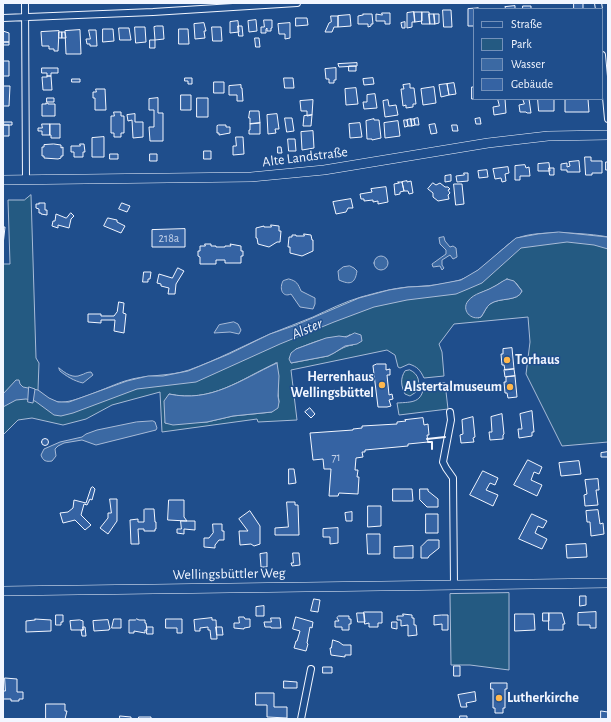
<!DOCTYPE html>
<html>
<head>
<meta charset="utf-8">
<style>
	body { margin:0 }
	#map { position:relative; width:611px; height:722px; overflow:hidden; background:#1f4e8c; font-family:"Alegreya Sans",sans-serif }
	canvas { display:block }
	.frame { position:absolute; inset:0; border:4px solid #f2f6ff; pointer-events:none }
	.legend { position:absolute; left:473px; top:8px; width:130px; height:92px; box-sizing:border-box; background:#1f4e8c; border:1px solid #7391ba; margin:0; padding:5px 7px; list-style:none; font-size:12px; color:#f2f6ff }
	.legend li { display:flex; align-items:center; gap:8px; height:20px }
	.legend b { width:20px; border:1px solid #7391ba }
</style>
</head>
<body>
<div id="map">
<canvas width="611" height="722"></canvas>
<div class="frame"></div>
<ul class="legend">
<li><b style="height:5px;background:#1f4e8c"></b>Straße</li>
<li><b style="height:11px;background:#245a82"></b>Park</li>
<li><b style="height:11px;background:#3b69a3"></b>Wasser</li>
<li><b style="height:11px;background:#3563a3"></b>Gebäude</li>
</ul>
</div>
<script>
const g = document.querySelector('canvas').getContext('2d');
g.lineJoin = 'round';
function fillPath(path, color) {
  g.fillStyle = color;
  g.fill(path, 'evenodd');
}
function strokePath(path, color, width, dash) {
  g.strokeStyle = color;
  g.lineWidth = width;
  g.lineCap = dash ? 'butt' : 'round';
  g.setLineDash(dash || []);
  g.stroke(path);
}
function drawText(font, color, halo, rows, align = 'center') {
  g.font = font + ' "Alegreya Sans",sans-serif';
  g.lineWidth = 3;
  g.setLineDash([]);
  g.textBaseline = 'middle';
  g.strokeStyle = halo;
  g.fillStyle = color;
  for (const [text, x, y, turn = 0] of rows) {
    g.save();
    g.translate(x, y);
    g.rotate((+turn || 0) * Math.PI / 180);
    g.textAlign = isNaN(turn) ? turn : align;
    if (halo) g.strokeText(text, 0, 0);
    g.fillText(text, 0, 0);
    g.restore();
  }
}
const green = new Path2D(`
	M31,195L36,358L39,363L38,390C43,395 51,401 59,402C73,404 109,386 125,381C146,374 168,377 189,370C217,360 243,346 270,334C284,328 299,323 313,317C328,310 344,302 361,297C376,293 393,288 409,287C426,286 443,285 460,280C481,273 497,252 514,240C530,229 589,233 608,237V442L562,446L526,374L530,342L528,317L454,324L439,344L442,352L444,376L424,378C420,370 418,367 409,364L400,368L398,367L395,355L387,350L291,370L297,420L258,422L257,419L162,432L160,392L112,405L86,419L63,425L32,418L18,420L3,435V264H10L8,200H24ZM504,281L516,283L522,291C518,302 499,297 490,304C486,307 484,313 481,317L478,318V294L492,288ZM350,335L353,345C343,346 337,352 328,356L291,363L296,349C305,346 315,341 325,339C333,336 343,339 350,335ZM276,363C280,376 277,389 279,402L272,412L233,416L207,422L165,423L169,394C212,403 239,380 276,363Z
	M410,370C419,374 421,383 416,392L410,396L405,394C401,386 400,378 405,371Z
	M445,383L448,409L399,415L397,403C413,402 422,403 424,385Z
	M509,593V670L470,665H451L450,594Z`);
const water = new Path2D(`
	M559,232L607,237H608V249L594,245L567,242L521,248L482,283L468,289L456,294L407,300L374,307L334,322L280,344L196,382L137,389L73,413L61,416L54,415L35,401L26,399L16,400L3,407V394L16,380H19L20,384L23,387L38,390L49,398L58,402H69L127,381L148,376H163L188,371L229,354L270,334L296,325L359,298L389,290L408,287L429,286L461,280L478,270L516,238L538,234Z
	M444,237L445,241L450,247L453,246L456,248L457,257L453,259L450,255L442,260V265L444,268L442,270L440,266L433,267L432,264L446,254V250L440,244L439,238Z
	M374 263a7 7 0 1 1 14 0a7 7 0 1 1-14 0Z
	M350,266L354,268L357,271C355,284 350,285 339,280L338,271L343,267Z
	M289,279C297,281 298,284 301,291L315,298V304L313,309L300,307L291,294C282,298 279,288 283,281Z
	M507,279L514,281L522,291C518,302 500,297 490,304C486,307 484,313 481,317C471,321 461,310 468,301C474,293 485,292 493,287C498,285 502,281 507,279Z
	M234,322L238,324L241,330L239,334L230,332L214,333L219,325Z
	M355,333L361,335L362,341L357,344L345,346L334,353L328,356L291,363L289,359L291,353L296,349L326,338L339,336L346,337Z
	M277,363L279,376L278,396L279,402L278,408L272,412L233,416L207,422L173,425L165,423L164,401L169,394C211,403 240,380 277,363Z
	M59,368C65,373 73,379 81,375C85,374 86,372 91,372L93,375L83,383C74,381 66,376 60,371Z
	M153,421L155,422L157,428L156,430L96,445L82,440L64,443L58,446L55,449L56,456L52,461C46,462 43,461 41,455L44,449L60,442L82,437L86,434L97,430L136,422Z`);
const pier = new Path2D(`
	M29,387L35,389L33,403L28,402Z`);
const building = new Path2D(`
	M574,3H583V9H574Z
	M515,6V9H506L505,7Z
	M523,6H531V9H523Z
	M478,8L474,9V27V26H468V9Z
	M443,10H451L452,27H444Z
	M414,12H422V21L415,22Z
	M414,12L415,22H412V27L407,28V13Z
	M422,12H429L430,24H422Z
	M382,13H390V24H385V21H376V14L382,15Z
	M363,14H372L373,24H371V26L368,27V24H358V16L363,15Z
	M429,14H434L435,24H430Z
	M434,14H439V23L435,24Z
	M350,15L351,26L338,27V16Z
	M331,16H338V27H334L332,32H325L329,23L331,22Z
	M296,18H307L308,25L296,26Z
	M256,20L257,31L249,32L248,21Z
	M264,20H272V28H271V31H267V28L266,29V33H261V27H264Z
	M238,21L239,32L230,33V22Z
	M405,22V28H402L401,23Z
	M204,23L206,31H204L205,38L195,39L194,24Z
	M290,23V38L285,39V34H279L278,24Z
	M157,26H163L164,39L155,40L154,27Z
	M238,26H242L243,36H239Z
	M135,27H145L146,42L136,43Z
	M212,27H221L222,41H213Z
	M119,28H129L131,40H120Z
	M103,29H113L114,41L103,42Z
	M179,29H188L189,44H179Z
	M80,30L81,54H66L65,31Z
	M89,30H96L97,46H90V44H87L86,39H90Z
	M3,31L9,33V42H3Z
	M59,31L58,51H54V49H49V46H42L41,32Z
	M59,32H62V38H59Z
	M62,32H65L66,38H62Z
	M255,38H259L260,47H256Z
	M150,40H155V48H150Z
	M3,42H9V45H3Z
	M3,61H9V76H3Z
	M357,63V66L339,67L338,64Z
	M349,66H356V71H349Z
	M42,68H58V73H51V76H47V73H42Z
	M336,68V80H334V83H329V79H326L325,69Z
	M47,76H51L52,90H43L42,77H47Z
	M185,78H192V84H188V81H185Z
	M284,78H293L294,88H285Z
	M373,78L374,84L364,85L363,79Z
	M72,79H80V82H72Z
	M214,82H224V93H214Z
	M454,83L456,94L449,95L447,84Z
	M410,84V88H414L416,104H413V107L406,108V105L403,106L401,89H404L403,85Z
	M447,84L449,95L441,97L439,85Z
	M241,85V88H242L243,101H237V95H229V86Z
	M3,86H10L9,106H3Z
	M434,87L436,103L423,105L421,89Z
	M472,87H474V99H472Z
	M356,88L358,104L346,105L345,89Z
	M96,89H105L106,110H95V98H93V92H96Z
	M375,94L377,108L364,109L363,102H367V95Z
	M181,95H191V110H181Z
	M47,98H54V102H47Z
	M158,98V113H163V141H150L149,127H154V110H149V99Z
	M197,98H208V117H197Z
	M498,99H505L506,113L494,115L493,107L499,106Z
	M523,99H529L531,113H527L526,112H520L519,105L524,104Z
	M538,99H554V111H539Z
	M588,99L589,112H565V100Z
	M313,100L312,115L307,116V111H301L300,101Z
	M388,100L389,106L396,105L398,115L385,117L383,101Z
	M46,103H48V104H55V116H42V104H46Z
	M250,111H259L260,123L250,124V118H249Z
	M114,112H121V116H124V133H121V137H114V133H111V116H114Z
	M135,114V122H143V137L133,138L132,120L128,121L127,115Z
	M277,114L279,129H275L276,133L268,134L267,115Z
	M312,115L311,126H303L304,116Z
	M285,118H292L294,131L287,132Z
	M418,118L419,125H415L414,119Z
	M480,118L481,124H476L475,119Z
	M374,119V120H379L381,138L372,140V139H367L366,121Z
	M411,119L412,126H408L407,120Z
	M411,119H414L415,125L412,126Z
	M404,120H407L408,126L405,127Z
	M398,121L400,136L385,138L384,123Z
	M4,122H12V125H4Z
	M260,123V134H249V130H250V124Z
	M360,123L362,137L350,138L349,124Z
	M3,124L4,125H9V136H3Z
	M42,124H50V135H42V131H38V128H42Z
	M50,124H60V138H51V135H50Z
	M435,124L437,133L431,134L429,125Z
	M219,125H226V127H230V133L219,135V133H217V126Z
	M452,125H457L458,131H453Z
	M313,131L314,148L302,150L301,132Z
	M104,137V157H92V138Z
	M236,137H243L244,154L233,155V146H236Z
	M288,139H295L296,151H289Z
	M54,144L61,145V148L63,147V156H61V158L58,159L44,158V156H42V147H44V145Z
	M80,144H84L85,152H83V157H74V152H71V146H80Z
	M278,147H281L282,153H278Z
	M204,151H211V159H204Z
	M110,154H118V159H110Z
	M150,154H157V161H150Z
	M585,157H591V161H602V173H592V175H586Z
	M579,161L580,172H567V170H561V164L567,163V167L570,166L569,162Z
	M606,162H608V170H606Z
	M549,163L550,171H538V164Z
	M525,165L526,168L529,167L530,176H520V180H515V166Z
	M508,167L509,173L505,174L506,181L502,182L501,178L495,179L493,169Z
	M549,168H554V175H550Z
	M487,170L488,177L479,178L478,171Z
	M464,173H468V181L457,182L456,176L464,175Z
	M451,175V181L445,182V176Z
	M407,181V182L411,181L413,193L409,194L408,191H404L402,182Z
	M398,182H402L404,191L400,192V194L395,195L394,184L399,183Z
	M433,183L436,185L440,183L445,187H448L450,189L448,190L450,193L448,195L449,199L438,201L433,197V193L428,189Z
	M454,184H462L464,204L456,205Z
	M386,187L388,202L378,204V201L373,202V200L364,201V199H361L360,194L372,192L371,189Z
	M351,199L353,208H348L346,212L336,214L333,202Z
	M39,203H45V210H47V215L41,214V213H39V209L36,208V204H39Z
	M122,203L130,206L127,212L119,209Z
	M71,213L74,216L71,219L69,228L58,225V228L52,226L53,221H55L56,214L66,218Z
	M108,218L117,220V222L125,226L121,233L104,226Z
	M271,225L279,226V231H281L280,242H277L269,247L258,244L257,238H256V228L264,226V227H271Z
	M3,227H5L3,245Z
	M185,229V247H152V230Z
	M304,234L311,235L312,240H313V251L302,256L290,253V247H288L289,237H292V235H296V236H304Z
	M205,244H211V246H216V247H225V246H231L230,244L241,246V251H243V256H241V263H225V260H216V264H200V257L198,256V251H200V246H205Z
	M178,268L184,271L176,284L175,294H168L169,288L161,286V284L157,283L159,274L172,278Z
	M144,272H151L150,279H148V282H143Z
	M119,302L124,303L123,313L126,314L124,333L114,331L115,320H101V323L88,322V314H101V316H114L117,312Z
	M512,348L514,369L505,370L504,365H502L501,354H503V349Z
	M377,364H386V370L390,369V375H387L389,395L392,394L393,399L389,400L391,406L387,407H378L373,366Z
	M514,369L515,376L505,377L504,370Z
	M515,376L517,397L508,398L507,393H505L504,382H506V377Z
	M310,408L315,414L311,418L305,412Z
	M532,411L534,432H532V436L519,438L518,429H522L520,414Z
	M502,414L504,434L503,435V439L490,440L489,432H492L491,417Z
	M473,417L475,437L473,438L474,442L461,443L460,435L463,434L462,420Z
	M423,418L424,425L428,424L429,435H427L428,442L408,444V446L365,450V452H362L363,457L356,458L355,470H358L357,477H359L358,494L339,493L338,496H329L331,469H324L323,459L313,460L310,433L353,430V429L362,428V426L397,424V422L406,421L405,420Z
	M41.5 442a3.5 3.5 0 1 1 7 0a3.5 3.5 0 1 1-7 0Z
	M608,452V457H601V453Z
	M528,460L542,467L539,474L534,472L531,480L542,485L537,496L514,485Z
	M579,461L581,474L561,476L559,463Z
	M289,469H294L296,483L289,484Z
	M483,471L498,478L495,485L490,483L486,490L498,495L493,506L470,495Z
	M598,479L599,490H596L598,505L585,506L584,495L587,494L585,480Z
	M93,487L95,489L92,500L90,499L87,505L84,504L81,515L91,525L85,530L75,520L63,523L60,513L68,512L73,508L74,500L86,503L91,488Z
	M393,489H412L413,501H393Z
	M420,489H428V491L438,499V507H427L420,500Z
	M110,499H117V521L108,534L100,528L108,518V513H111Z
	M169,500H184V517L187,521L168,520Z
	M287,502H295V505H298L299,535H275V528L288,527Z
	M368,506H381V526L368,527Z
	M145,509H154L155,522H156V529H155V531H144V529H138L139,544H131L130,520L138,519V522H144V510Z
	M598,510L600,524L603,523L604,534L591,536L590,522H587L586,511Z
	M250,511L260,526V544L254,546L251,544L240,545L239,531H248L239,519Z
	M352,512V521H346L345,513Z
	M426,514H438V533H426Z
	M532,514L547,521L543,528L538,526L535,533L547,539L542,549L519,539Z
	M181,521H195V530L184,529V534L177,533V529H181Z
	M213,524H222V531H224V540H219L215,545V548L204,547V538H209L213,533Z
	M338,528V543L330,544V537H323V529Z
	M367,534H380V554H368Z
	M428,540H439V548L429,556L428,558H421V547Z
	M586,544L587,557L567,558L566,545Z
	M413,546V558H394V547Z
	M267,553V567H261L260,554Z
	M293,553H299L300,565L292,566L291,563H293Z
	M580,596H586V605L580,606Z
	M314,599L320,600L318,612L311,611Z
	M264,606V616H256V607Z
	M364,612H382V623H378V627H369V623L365,624Z
	M596,612V628H590V625H578V613Z
	M357,613H364L365,622H358Z
	M543,613H549V621H543Z
	M549,613H562L565,624H563V630H549Z
	M403,614L412,615V618H414V625H416L417,635L408,636V625L401,626V620H397V616H403Z
	M515,614H534L535,630L515,631Z
	M56,615H63V622H61V625H56Z
	M442,615H448V630H442V624L434,625V616Z
	M339,616H349V619H351V624H349V630H342V627H335V621H339L337,618Z
	M239,617H244L245,619H250V627L244,628V629L234,628V623H239Z
	M296,617L313,622L312,628L310,627L307,643L308,644L306,651L294,648L296,641H297L300,631L293,629Z
	M212,618V620H216L217,639H211L210,630H208V627L200,628V631H195L194,620Z
	M271,618H280L281,628H271V627H265L264,622H271Z
	M35,619L51,620V631L26,632V621L35,620Z
	M114,619H121V628H112Z
	M137,619L139,620H145V623H146L147,630H145V633L134,631V633H129V620H135Z
	M166,619H182V633H177V628H166Z
	M80,620L83,621V630H71L70,621Z
	M108,620L110,629H109V630L94,631L93,621Z
	M392,622H397V629L392,628Z
	M83,627H85L86,636H82L81,630H83Z
	M147,627H153V634H147Z
	M216,627H222L223,635H217Z
	M333,640L339,642L343,645H351V655H345V657L331,655L330,648H331Z
	M454,666H460V676H454Z
	M323,667H332V673H323Z
	M5,678L17,679V692H23V699H19V701H11V699H3V691H5Z
	M284,681L297,682V688H284Z
	M491,683H507V689H505V708H503V713H495V708H493V689H491Z
	M475,692L476,701L466,703L467,707H461L458,695Z
	M256,693H274V707H287V718L267,717V705H256Z
	M46,704H65V711H67L65,719H46Z
	M601,711L608,712V719H601Z
	M120,716L131,717V719H120Z
	M460,716H467V719H460Z
	M139,717H151V719H139Z`);
const street = new Path2D(`
	M25,3L26,180
	M598,3L599,9
	M3,18L153,12L297,3
	M602,55L608,119
	M450,412L451,420L443,462L446,468L453,478L454,585
	M301,719L311,669`);
const secondary = new Path2D(`
	M3,180L251,177L324,170L488,143L548,136L608,135
	M3,591L608,583`);
const wall = new Path2D(`
	M427,439L445,437
	M428,442H432V449`);
const markers = [
	[507,360,4,"#ffb74d"],
	[382,385,4,"#ffb74d"],
	[510,387,4,"#ffb74d"],
	[499,698,4,"#ffb74d"]
];
const numberNames = [
	["218a",169,238],
	["71",336,457]
];
const streetNames = [
	["Alte Landstraße",305,157,-7],
	["Wellingsbüttler Weg",229,574,-1]
];
const poiNames = [
	["Torhaus",515,360],
	["Herrenhaus",374,377,"right"],
	["Wellingsbüttel",374,393,"right"],
	["Alstertalmuseum",502,387,"right"],
	["Lutherkirche",507,698]
];
const waterNames = [
	["Alster",307,329,-23]
];
fillPath(green, '#245a82');
strokePath(green, '#a8bbd7', 1);
fillPath(water, '#3b69a3');
strokePath(water, '#a8bbd7', 1);
fillPath(pier, '#1f4e8c');
strokePath(pier, '#a8bbd7', 1);
fillPath(building, '#3563a3');
strokePath(building, '#f2f6ff', 1);
strokePath(street, '#f2f6ff', 8);
strokePath(secondary, '#f2f6ff', 10);
strokePath(street, '#1f4e8c', 6);
strokePath(secondary, '#1f4e8c', 9);
strokePath(wall, '#f2f6ff', 2);
for (const [x, y, r, color] of markers) {
  const dot = new Path2D();
  dot.arc(x, y, r, 0, 2 * Math.PI);
  g.fillStyle = color;
  g.fill(dot);
  strokePath(dot, '#1f4e8c', 1.5);
}
drawText('12px', '#c3d1e8', null, numberNames);
drawText('14px', '#f2f6ff', '#1f4e8c', streetNames);
drawText('bold 14px', '#f2f6ff', '#1f4e8c', poiNames, 'left');
drawText('italic 15px', '#f2f6ff', '#1f4e8c', waterNames);
</script>
</body>
</html>
